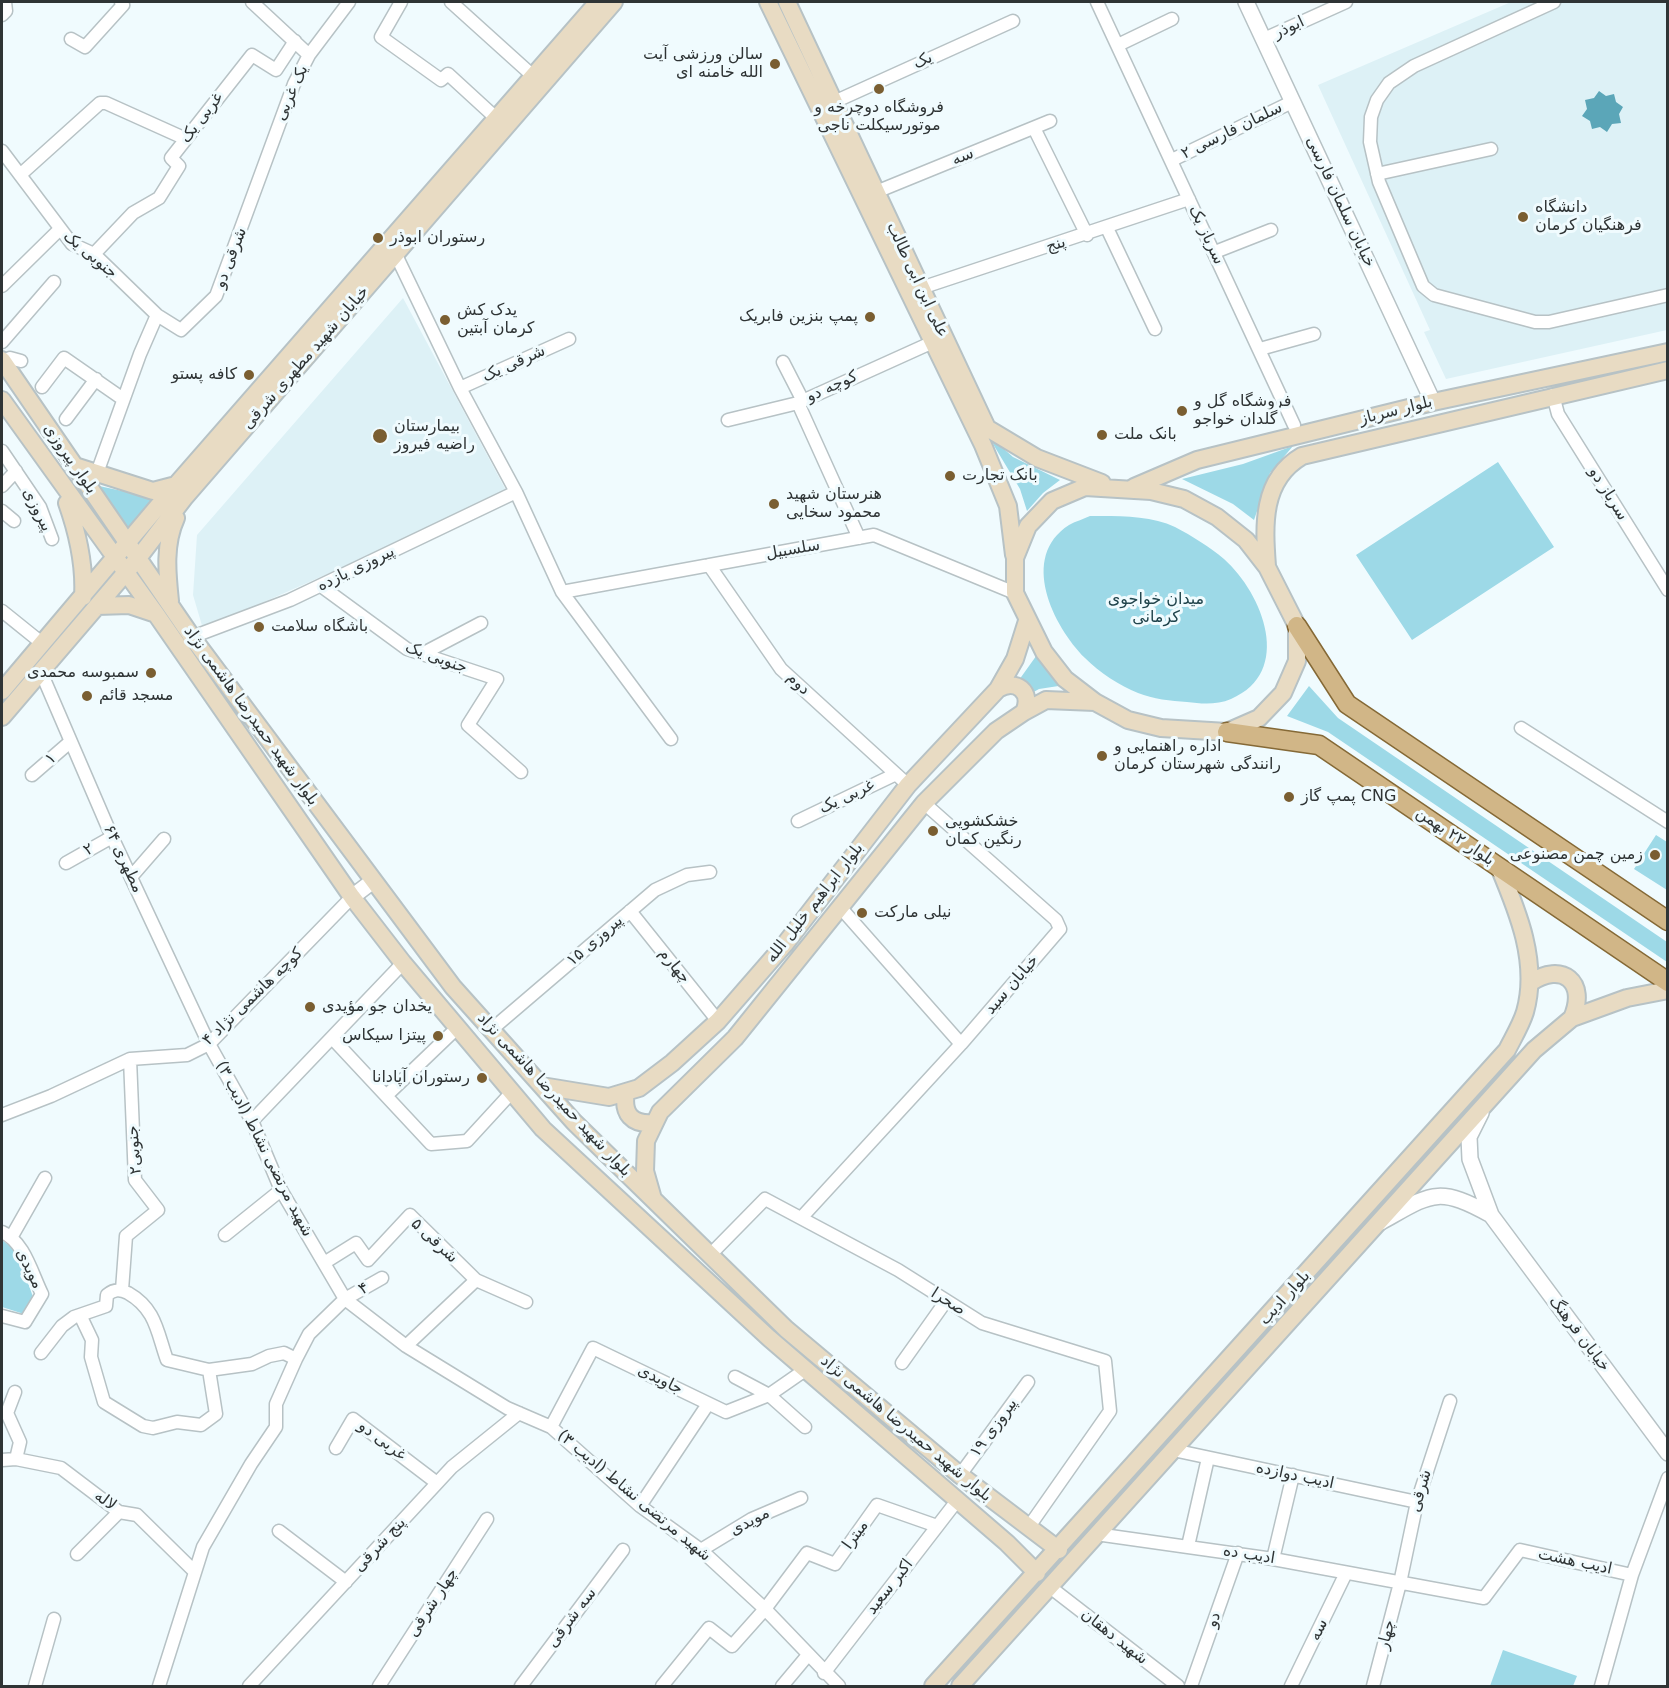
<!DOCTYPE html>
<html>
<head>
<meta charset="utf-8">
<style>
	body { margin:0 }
	#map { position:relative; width:1669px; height:1688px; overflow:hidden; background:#f0fbfe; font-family:"DejaVu Sans",sans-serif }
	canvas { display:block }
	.frame { position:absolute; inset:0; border:3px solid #2f3435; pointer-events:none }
</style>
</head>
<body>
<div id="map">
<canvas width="1669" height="1688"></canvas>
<div class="frame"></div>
</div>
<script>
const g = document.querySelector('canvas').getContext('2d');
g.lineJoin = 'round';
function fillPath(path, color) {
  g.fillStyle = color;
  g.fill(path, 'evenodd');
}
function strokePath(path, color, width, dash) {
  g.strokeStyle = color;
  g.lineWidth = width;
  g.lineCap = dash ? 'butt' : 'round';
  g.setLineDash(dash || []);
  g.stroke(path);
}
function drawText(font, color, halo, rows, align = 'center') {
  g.font = font + ' "DejaVu Sans",Cairo,sans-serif';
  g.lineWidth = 6;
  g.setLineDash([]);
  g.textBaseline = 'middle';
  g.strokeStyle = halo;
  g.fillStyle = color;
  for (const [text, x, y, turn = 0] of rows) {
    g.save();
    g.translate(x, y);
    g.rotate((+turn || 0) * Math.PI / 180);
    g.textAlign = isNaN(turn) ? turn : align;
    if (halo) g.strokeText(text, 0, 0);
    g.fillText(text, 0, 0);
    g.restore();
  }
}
const built = new Path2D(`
	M1511,2H1667V330L1446,379L1424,332L1430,330L1318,85Z
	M403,298L508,494L203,629L193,595L197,535Z`);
const green = new Path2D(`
	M987,434L1013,457L1060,480L1043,493L1027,511L1020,489Z
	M1293,446L1270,473L1254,520L1233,504L1182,479L1243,464Z
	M1498,462L1554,547L1412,640L1356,555Z
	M99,486L155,498L130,531Z
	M1090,516C1117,516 1150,515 1175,527C1192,536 1210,547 1224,559C1263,594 1294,672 1231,699C1217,705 1202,704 1187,702C1171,701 1153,699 1138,693C1120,686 1099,672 1085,658C1053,626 1019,557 1069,525C1076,521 1084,519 1090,516Z
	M1039,652L1065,685L1039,689L1030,694L1019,680Z
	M1309,686L1338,718L1667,942V962L1328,732L1287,716Z
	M1656,835L1667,842V890L1634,869Z
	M2,1240L17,1251L33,1297L24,1314L2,1307Z
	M1503,1650L1577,1676L1573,1686H1490Z`);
const water = new Path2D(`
	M1599,91L1606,96L1614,94L1616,102L1623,107L1619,114L1621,123L1612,124L1607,132L1600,127L1592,129L1590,121L1582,116L1587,109L1585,100L1594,98Z`);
const minor = new Path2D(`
	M252,2L309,55
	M401,2L381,37L441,80L448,74L496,118
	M451,2L533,76
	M1097,2L1294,425
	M1554,2L1414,66L1389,83L1377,100L1371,117L1370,142L1379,182L1423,286L1434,295L1535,322H1549L1668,295
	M2,15L6,11L5,2
	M71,39L85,47L123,5L121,2
	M1264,39L1346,2
	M1118,45L1172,19
	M834,102L1013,21
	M1034,128L1087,235
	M2,151L72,244L94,254L157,315L181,330L216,296L294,84L309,55L349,2
	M1172,160L1292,102
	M1377,174L1491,149
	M20,175L100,103H106L186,139
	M876,192L1050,121
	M1107,228L1155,329
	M1215,252L1271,230
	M94,254L133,213L159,198L179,166L171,158L252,55L276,70L295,41
	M396,255L460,388L516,492L562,592L671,739
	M2,286L60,229
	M921,288L1189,199
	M2,342L54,282
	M1260,349L1314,334
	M783,362L803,401
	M3,363L10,358L21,361
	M42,387L64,358L123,399
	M460,388L569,339
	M1553,395L1558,414L1668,590
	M798,403L859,538
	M66,419L96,379
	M728,420L798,403L933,342
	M2,451L40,507L52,539
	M97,473L140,354L157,315
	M2,486L16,471
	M2,511L14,521
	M709,565L781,669L908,785
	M321,586L407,649L497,679L468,725L521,772
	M562,592L874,535L1015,593
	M2,611L43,644
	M192,637L290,600L516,492
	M422,654L481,623
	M41,672L112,837L209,1044L252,1121L281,1190L345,1299L406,1346L507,1408L551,1427L640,1506L701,1550L765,1609L839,1686
	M1521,728L1668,822
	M32,775L70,742
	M798,821L896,774
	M66,863L112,837
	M131,877L164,839
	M840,907L961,1044
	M630,911L718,1021
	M491,1030L655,890L687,875L710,872
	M332,1038L431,1144L467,1141L512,1092
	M387,1095L458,1027
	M2,1115L51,1096L130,1059L187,1055L209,1044L352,897
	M252,1121L403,963
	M802,1217L961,1044L1060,929L1056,920L924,803
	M2,1232C24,1241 32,1274 42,1294L25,1322L2,1316
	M225,1235L281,1190
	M12,1236L45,1178
	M710,1255L765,1199L898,1270L982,1323L1105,1361L1110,1411L1028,1528
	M324,1263L356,1243L368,1260L410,1215L476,1280L406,1346
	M476,1280L526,1302
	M122,1290L126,1236L158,1210L135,1180L130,1059
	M81,1317L92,1340L91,1357L104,1402L143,1426L153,1428L177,1422L201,1425L216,1414L209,1370
	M41,1353L62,1326L74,1317L106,1306L107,1295C114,1289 120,1289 128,1293C156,1309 157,1332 167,1360L209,1370L252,1364L269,1356L284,1353L296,1359
	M902,1363L946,1301
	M735,1377L769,1395L805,1427
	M15,1392L7,1413L20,1442L16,1459
	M551,1427L593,1348L726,1412L769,1395L805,1370
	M336,1448L353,1419L437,1483
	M1173,1450L1417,1502
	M2,1460L16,1459L61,1468L119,1512L137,1515L194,1571
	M960,1475L1028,1382
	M640,1506L708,1404
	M279,1531L346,1582
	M1096,1534L1273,1559L1484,1598L1520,1550L1632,1575
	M1188,1546L1208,1458
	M701,1550L752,1519L801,1498
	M77,1554L119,1512
	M1273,1559L1293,1475
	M1050,1587L1178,1686
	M824,1673L956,1502
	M35,1686L54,1619
	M159,1686L203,1547L251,1464L276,1427V1404L296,1359L309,1334L345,1299L382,1278
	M249,1686L452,1467L519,1413
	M379,1686L487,1519
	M521,1686L623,1550
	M662,1686L709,1628L732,1646L765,1609L807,1553L835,1564L877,1505L937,1526
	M782,1686L808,1655
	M1191,1686L1238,1553
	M1291,1686L1346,1573
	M1373,1686L1400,1583L1417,1502L1450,1401
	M1601,1686L1632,1575L1668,1478`);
const tertiary = new Path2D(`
	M1246,2L1433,402
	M352,897L373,881
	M1481,1113L1469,1137L1470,1159L1491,1215L1668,1453
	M1381,1222C1431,1194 1437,1185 1491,1215`);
const secondary = new Path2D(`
	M768,2L983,445L1008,506L1014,555
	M787,2L987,428L1037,458L1102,483
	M2,360L192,637L453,987L574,1122L786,1329L960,1475L1059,1550
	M2,400L156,614L352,897L403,963L543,1129L769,1338L1007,1543L1037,1573
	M75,466L153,491L176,485
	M1085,487L1151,491L1184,499L1217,517L1246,540L1267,567L1297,626V661L1283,693L1259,718L1227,732L1161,728L1128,720L1095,702L1065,679L1044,652L1015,593V558L1028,526L1052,501Z
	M1134,487L1197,460L1433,402L1668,352
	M67,503C78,534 85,564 83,597
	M1267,566C1264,526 1261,480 1302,456L1668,370
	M170,601C167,573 164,544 176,518
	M97,606L129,605L156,614
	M998,689C1016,678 1033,692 1024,712
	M2,691L176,485L598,2
	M2,717L139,557L185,497L614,2
	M1530,983C1562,961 1588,982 1572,1018
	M542,1086L609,1097L639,1088L672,1063L718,1021L785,944L908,785L998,689L1015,659L1027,621
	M626,1092C622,1114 632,1125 654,1123
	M653,1199L645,1171L646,1141L660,1112L735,1038L924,803L996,731L1024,712L1046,700L1095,702
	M933,1686L1507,1050C1513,1038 1521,1025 1525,1012C1539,963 1518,912 1499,867
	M960,1686L1534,1050L1572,1018L1627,998L1668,990`);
const primary = new Path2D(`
	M1297,626L1347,704L1668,921
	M1227,732L1319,745L1668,982`);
const markers = [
	[775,64,6,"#7a5e31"],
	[879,89,6,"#7a5e31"],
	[1523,217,6,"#7a5e31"],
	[378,238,6,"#7a5e31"],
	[870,317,6,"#7a5e31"],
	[445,320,6,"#7a5e31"],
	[249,375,6,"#7a5e31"],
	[1182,411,6,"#7a5e31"],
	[1102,435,6,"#7a5e31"],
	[380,436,8,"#7a5e31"],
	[950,476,6,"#7a5e31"],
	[774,504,6,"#7a5e31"],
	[259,627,6,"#7a5e31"],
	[151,673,6,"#7a5e31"],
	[87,696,6,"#7a5e31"],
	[1102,756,6,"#7a5e31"],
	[1289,797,6,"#7a5e31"],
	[933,831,6,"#7a5e31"],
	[1655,855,6,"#7a5e31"],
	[862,913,6,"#7a5e31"],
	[310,1007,6,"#7a5e31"],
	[438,1036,6,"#7a5e31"],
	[482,1078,6,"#7a5e31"]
];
const streetNames = [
	["ابوذر",1289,28,-25],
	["یک",923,61,-24],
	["یک غربی",292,93,-66],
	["غربی یک",202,118,-52],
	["سلمان فارسى ٢",1232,131,-26],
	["سه",963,157,-22],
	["خیابان سلمان فارسی",1340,202,65],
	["سرباز یک",1206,235,65],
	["پنج",1056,245,-18],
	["جنوبی یک",90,255,40],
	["شرقی دو",231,258,-69],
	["علی ابن ابی طالب",917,280,65],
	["خیابان شهید مطهری شرقی",306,358,-49],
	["شرقی یک",514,364,-24],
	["کوچه دو",832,387,-24],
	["بلوار سرباز",1396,411,-14],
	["بلوار پیروزی",70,459,55],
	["سرباز دو",1608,494,58],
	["پیروزی",37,510,63],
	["سلسبیل",793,550,-10],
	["پیروزی یازده",356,569,-26],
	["جنوبی یک",436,658,20],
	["دوم",798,684,43],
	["بلوار شهید حمیدرضا هاشمی نژاد",251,716,54],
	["۱",51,759,-41],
	["غربی یک",847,797,-25],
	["بلوار ۲۲ بهمن",1455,837,34],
	["۲",89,850,-30],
	["مطهری ۶۴",123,859,65],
	["بلوار ابراهیم خلیل الله",815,903,-52],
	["پیروزی ۱۵",595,941,-41],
	["چهارم",674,966,51],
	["خیابان سید",1012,985,-49],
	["کوچه هاشمی نژاد ۴",253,997,-44],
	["بلوار شهید حمیدرضا هاشمی نژاد",554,1095,47],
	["شهید مرتضی نشاط (ادیب ۳)",264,1149,63],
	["جنوبی۲",135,1150,-94],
	["۵ شرقی",434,1241,43],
	["مویدی",29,1269,64],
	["۴",364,1289,-30],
	["بلوار ادیب",1285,1298,-48],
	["صحرا",948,1302,32],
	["خیابان فرهنگ",1579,1334,53],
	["جاویدی",660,1380,26],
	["پیروزی ۱۹",994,1428,-54],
	["بلوار شهید حمیدرضا هاشمی نژاد",906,1429,40],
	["غربی دو",382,1441,37],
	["ادیب دوازده",1295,1476,12],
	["شرقی",1421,1491,-74],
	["شهید مرتضی نشاط (ادیب ۳)",634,1496,40],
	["لاله",105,1501,36],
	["مویدی",750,1522,-28],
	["میترا",856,1535,-54],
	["پنج شرقی",380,1545,-47],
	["ادیب ده",1249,1555,9],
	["ادیب هشت",1575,1562,12],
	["اکبر سعید",890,1587,-52],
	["چهار شرقی",433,1603,-57],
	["سه شرقی",572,1618,-53],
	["دو",1214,1620,-71],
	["سه",1319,1630,-64],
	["چهار",1387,1635,-76],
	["شهید دهقان",1114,1637,38]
];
const poiNames = [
	["سالن ورزشى آیت",763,55,"right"],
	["الله خامنه اى",763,73,"right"],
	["فروشگاه دوچرخه و",879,108,"center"],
	["موتورسیکلت ناجی",879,126,"center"],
	["دانشگاه",1535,208],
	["فرهنگیان کرمان",1535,226],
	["رستوران ابوذر",390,238],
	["یدک کش",457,311],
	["کرمان آبتین",457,329],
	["پمپ بنزین فابریک",858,317,"right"],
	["کافه پستو",237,375,"right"],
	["فروشگاه گل و",1194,402],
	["گلدان خواجو",1194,420],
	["بیمارستان",394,427],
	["راضیه فیروز",394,445],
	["بانک ملت",1114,435],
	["بانک تجارت",962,476],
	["هنرستان شهید",786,495],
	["محمود سخایی",786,513],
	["باشگاه سلامت",271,627],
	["سمبوسه محمدی",139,673,"right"],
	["مسجد قائم",99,696],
	["اداره راهنمایی و",1114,747],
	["رانندگی شهرستان کرمان",1114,765],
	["پمپ گاز CNG",1301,797],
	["خشکشویی",945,822],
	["رنگین کمان",945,840],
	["زمین چمن مصنوعی",1643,855,"right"],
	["نیلی مارکت",874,913],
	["یخدان جو مؤیدی",322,1007],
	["پیتزا سیکاس",426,1036,"right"],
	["رستوران آپادانا",470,1078,"right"]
];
const parkNames = [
	["میدان خواجوی",1156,600],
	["کرمانی",1156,618]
];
fillPath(built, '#ddf1f6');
fillPath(green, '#9dd9e7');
fillPath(water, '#5ba6b8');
strokePath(minor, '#b7c2c5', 15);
strokePath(tertiary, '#b7c2c5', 18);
strokePath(secondary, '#b7c2c5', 20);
strokePath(primary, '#856936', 21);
strokePath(minor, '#fff', 12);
strokePath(tertiary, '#fff', 15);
strokePath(secondary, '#e8dbc3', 16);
strokePath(primary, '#d1b687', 18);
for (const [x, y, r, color] of markers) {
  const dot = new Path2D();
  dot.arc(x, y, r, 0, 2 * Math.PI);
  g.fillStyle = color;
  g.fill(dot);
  strokePath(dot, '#f0fbfe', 2);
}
drawText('16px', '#2f3435', '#f0fbfe', streetNames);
drawText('16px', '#2f3435', '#f0fbfe', poiNames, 'left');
drawText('16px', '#20444c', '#f0fbfe', parkNames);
</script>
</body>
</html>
